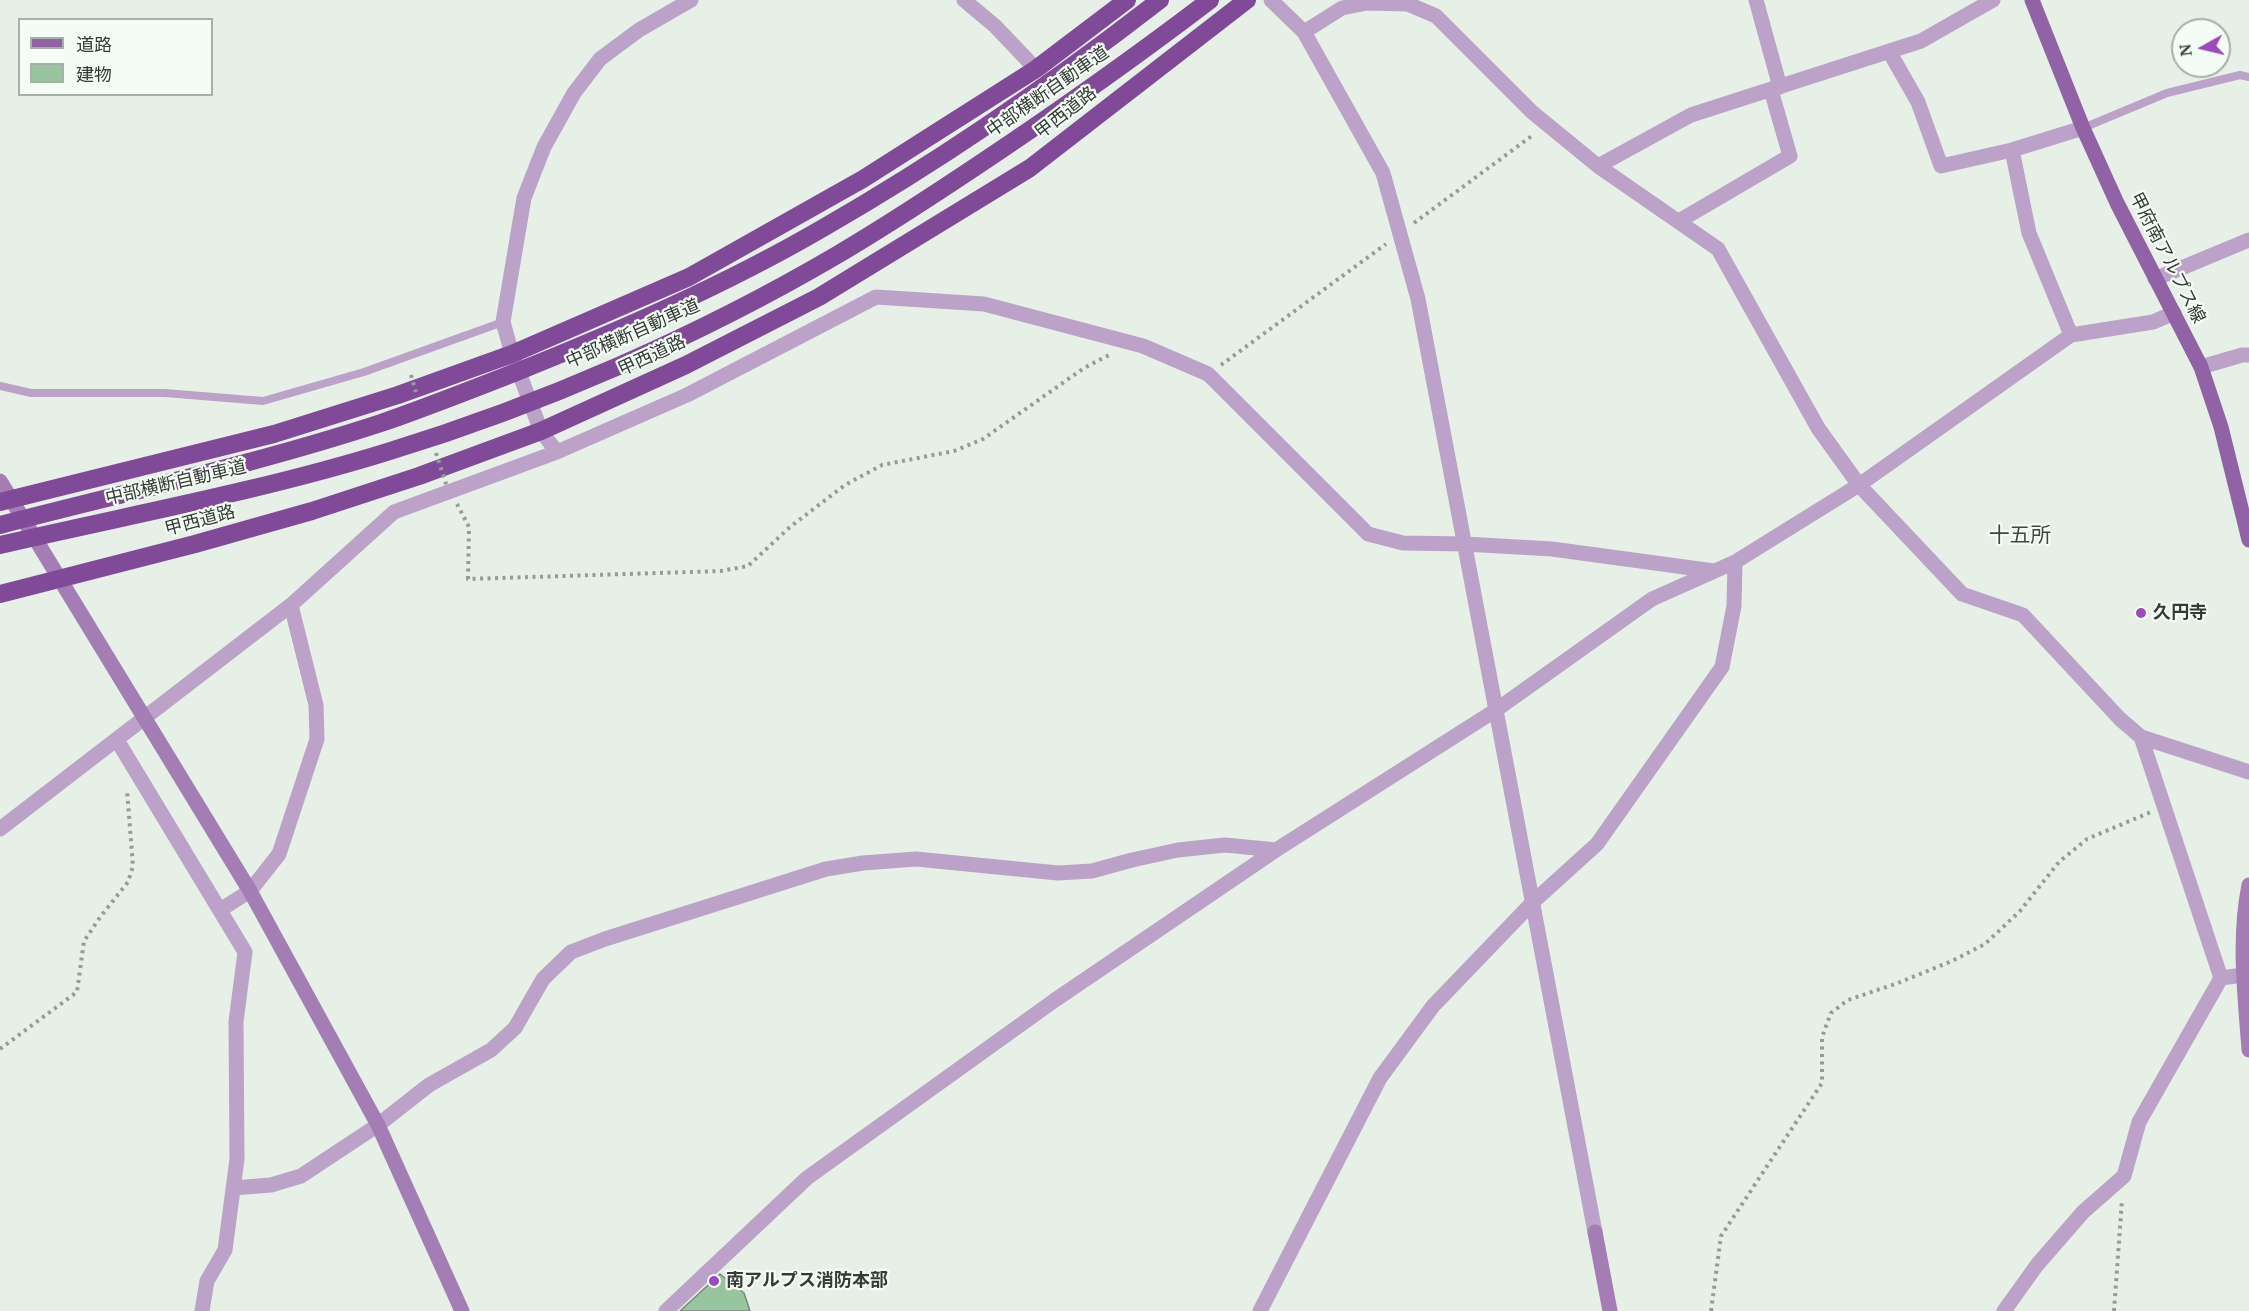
<!DOCTYPE html>
<html>
<head>
<meta charset="utf-8">
<style>
	body { margin:0 }
	#map { position:relative; width:2249px; height:1311px; overflow:hidden; background:#e6f0e7; font-family:"PT Serif","Noto Sans JP",serif }
	canvas { display:block }
	.legend { position:absolute; left:18px; top:18px; width:195px; height:78px; box-sizing:border-box; background:#f3fdf5; border:2px solid #a7afa9; margin:0; padding:8px 10px; list-style:none; font-size:18px; color:#363a37 }
	.legend li { display:flex; align-items:center; gap:12px; height:30px }
	.legend b { width:30px; border:2px solid #a7afa9 }
	.north { position:absolute; left:2171px; top:18px; width:60px; height:60px; box-sizing:border-box; background:#f3fdf5; border:2px solid #a7afa9; border-radius:50%; rotate:262deg; font-size:16px; font-weight:700; line-height:24px; text-align:center; color:#363a37 }
	.north::after { content:''; display:block; margin:auto; width:21px; height:27px; background:#9b4bbb; clip-path:polygon(50% 0,100% 100%,50% 72%,0 100%) }
</style>
</head>
<body>
<div id="map">
<canvas width="2249" height="1311"></canvas>
<ul class="legend">
<li><b style="height:8px;background:#9162a6"></b>道路</li>
<li><b style="height:16px;background:#96c59f"></b>建物</li>
</ul>
<div class="north">N</div>
</div>
<script>
const g = document.querySelector('canvas').getContext('2d');
g.lineJoin = 'round';
function fillPath(path, color) {
  g.fillStyle = color;
  g.fill(path, 'evenodd');
}
function strokePath(path, color, width, dash) {
  g.strokeStyle = color;
  g.lineWidth = width;
  g.lineCap = dash ? 'butt' : 'round';
  g.setLineDash(dash || []);
  g.stroke(path);
}
function drawText(font, color, halo, rows, align = 'center') {
  g.font = font + ' "PT Serif","Noto Sans JP",serif';
  g.lineWidth = 4.5;
  g.setLineDash([]);
  g.textBaseline = 'middle';
  g.strokeStyle = halo;
  g.fillStyle = color;
  for (const [text, x, y, turn = 0] of rows) {
    g.save();
    g.translate(x, y);
    g.rotate((+turn || 0) * Math.PI / 180);
    g.textAlign = isNaN(turn) ? turn : align;
    if (halo) g.strokeText(text, 0, 0);
    g.fillText(text, 0, 0);
    g.restore();
  }
}
const building = new Path2D(`
	M720,1274L744,1293L750,1311H680Z`);
const path = new Path2D(`
	M1414,223L1533,135
	M1221,365L1386,244
	M457,504L469,527L468,579L721,571L748,566L790,527L845,485L882,465L954,451L983,439L1084,368L1109,355
	M0,1049L77,992L84,941L101,916L128,882L133,866L127,790
	M1711,1311L1721,1236L1822,1083V1037L1831,1013L1848,1000L1898,983L1952,961L1985,944L2020,911L2059,862L2087,839L2151,812
	M2114,1311L2122,1200`);
const lane = new Path2D(`
	M2083,128L2167,93L2240,75L2249,77
	M0,386L31,393H165L263,401L364,372L503,322`);
const street = new Path2D(`
	M691,0L639,30L600,59L574,93L544,147L524,198L503,322L512,354L541,431L557,452L687,395L876,297L984,304L1143,346L1208,374L1368,534L1403,543L1465,544L1552,549L1714,571
	M964,0L995,26L1036,69
	M1271,0L1304,32L1383,173L1418,299L1595,1232
	M1756,0L1780,87
	M1304,32L1342,8L1367,3L1408,4L1436,16L1532,112L1598,166L1718,249L1818,428L1859,485L1962,594L2023,615L2120,719L2141,737L2249,772
	M1890,53L1918,102L1941,166L2012,150L2083,128
	M2012,150L2029,233L2071,335
	M1598,166L1691,115L1921,41L1993,0
	M1679,221L1790,156L1771,90
	M2155,279L2249,240
	M2201,367L2242,355H2249
	M2141,737L2221,978
	M117,740L245,952L236,1022L237,1159L225,1250L207,1281L202,1311
	M0,829L291,605L394,512L557,452
	M220,910L250,891L279,854L317,739L316,705L291,605
	M233,1188L271,1185L301,1176L378,1125L429,1085L491,1050L515,1028L543,979L571,952L605,939L826,869L863,863L916,859L1058,873L1092,871L1132,860L1178,850L1225,845L1276,850
	M666,1311L807,1178L1055,1000L1276,850L1496,710L1652,599L1735,562L1859,485L2071,335L2153,322L2174,313
	M1260,1311L1380,1078L1433,1006L1533,902L1597,844L1722,667L1734,606L1735,562
	M2004,1311L2037,1265L2083,1212L2124,1176L2139,1122L2221,978L2243,975`);
const secondary = new Path2D(`
	M0,481L250,891L378,1125L462,1311
	M2249,885C2238,939 2245,995 2249,1050
	M1595,1232L1610,1311`);
const primary = new Path2D(`
	M2032,0L2083,128L2117,203L2201,367L2221,427L2249,540`);
const highway = new Path2D(`
	M0,502L274,434L398,395L512,354L689,277L863,179L1036,69L1127,0
	M0,594L195,544L312,511L419,476L541,431L686,365L819,297L1030,168L1247,0`);
const pathBridge = new Path2D(`
	M411,375L416,392
	M436,453L447,487`);
const highwayBridge = new Path2D(`
	M0,525C127,492 256,464 381,423C425,408 470,390 514,373C619,331 725,285 823,228C940,161 1053,83 1160,0
	M0,545C129,515 261,491 387,452C541,405 699,336 837,255C903,216 967,173 1030,130C1091,88 1151,45 1210,0`);
const markers = [
	[2141,613,6,"#9b4bbb"],
	[714,1281,6,"#9b4bbb"]
];
const streetNames = [
	["中部横断自動車道",1048,92,-35],
	["甲西道路",1066,113,-38],
	["甲府南アルプス線",2167,258,63],
	["中部横断自動車道",633,334,-24],
	["甲西道路",652,356,-25],
	["中部横断自動車道",176,483,-13],
	["甲西道路",200,521,-15]
];
const poiNames = [
	["久円寺",2153,613],
	["南アルプス消防本部",726,1281]
];
const quarterNames = [
	["十五所",2020,536]
];
fillPath(building, '#96c59f');
strokePath(building, '#7d867e', 1.5);
strokePath(path, '#949c95', 4, [3, 4.5]);
strokePath(lane, '#bca2c8', 8);
strokePath(street, '#bca2c8', 15);
strokePath(secondary, '#a37db4', 15);
strokePath(primary, '#9162a6', 15);
strokePath(highway, '#814a99', 18);
strokePath(pathBridge, '#949c95', 4, [3, 4.5]);
strokePath(highwayBridge, '#814a99', 18);
for (const [x, y, r, color] of markers) {
  const dot = new Path2D();
  dot.arc(x, y, r, 0, 2 * Math.PI);
  g.fillStyle = color;
  g.fill(dot);
  strokePath(dot, '#f3fdf5', 2);
}
drawText('18px', '#363a37', '#f3fdf5', streetNames);
drawText('bold 18px', '#363a37', '#f3fdf5', poiNames, 'left');
drawText('21px', '#3f4741', '#f3fdf5', quarterNames);
</script>
</body>
</html>
